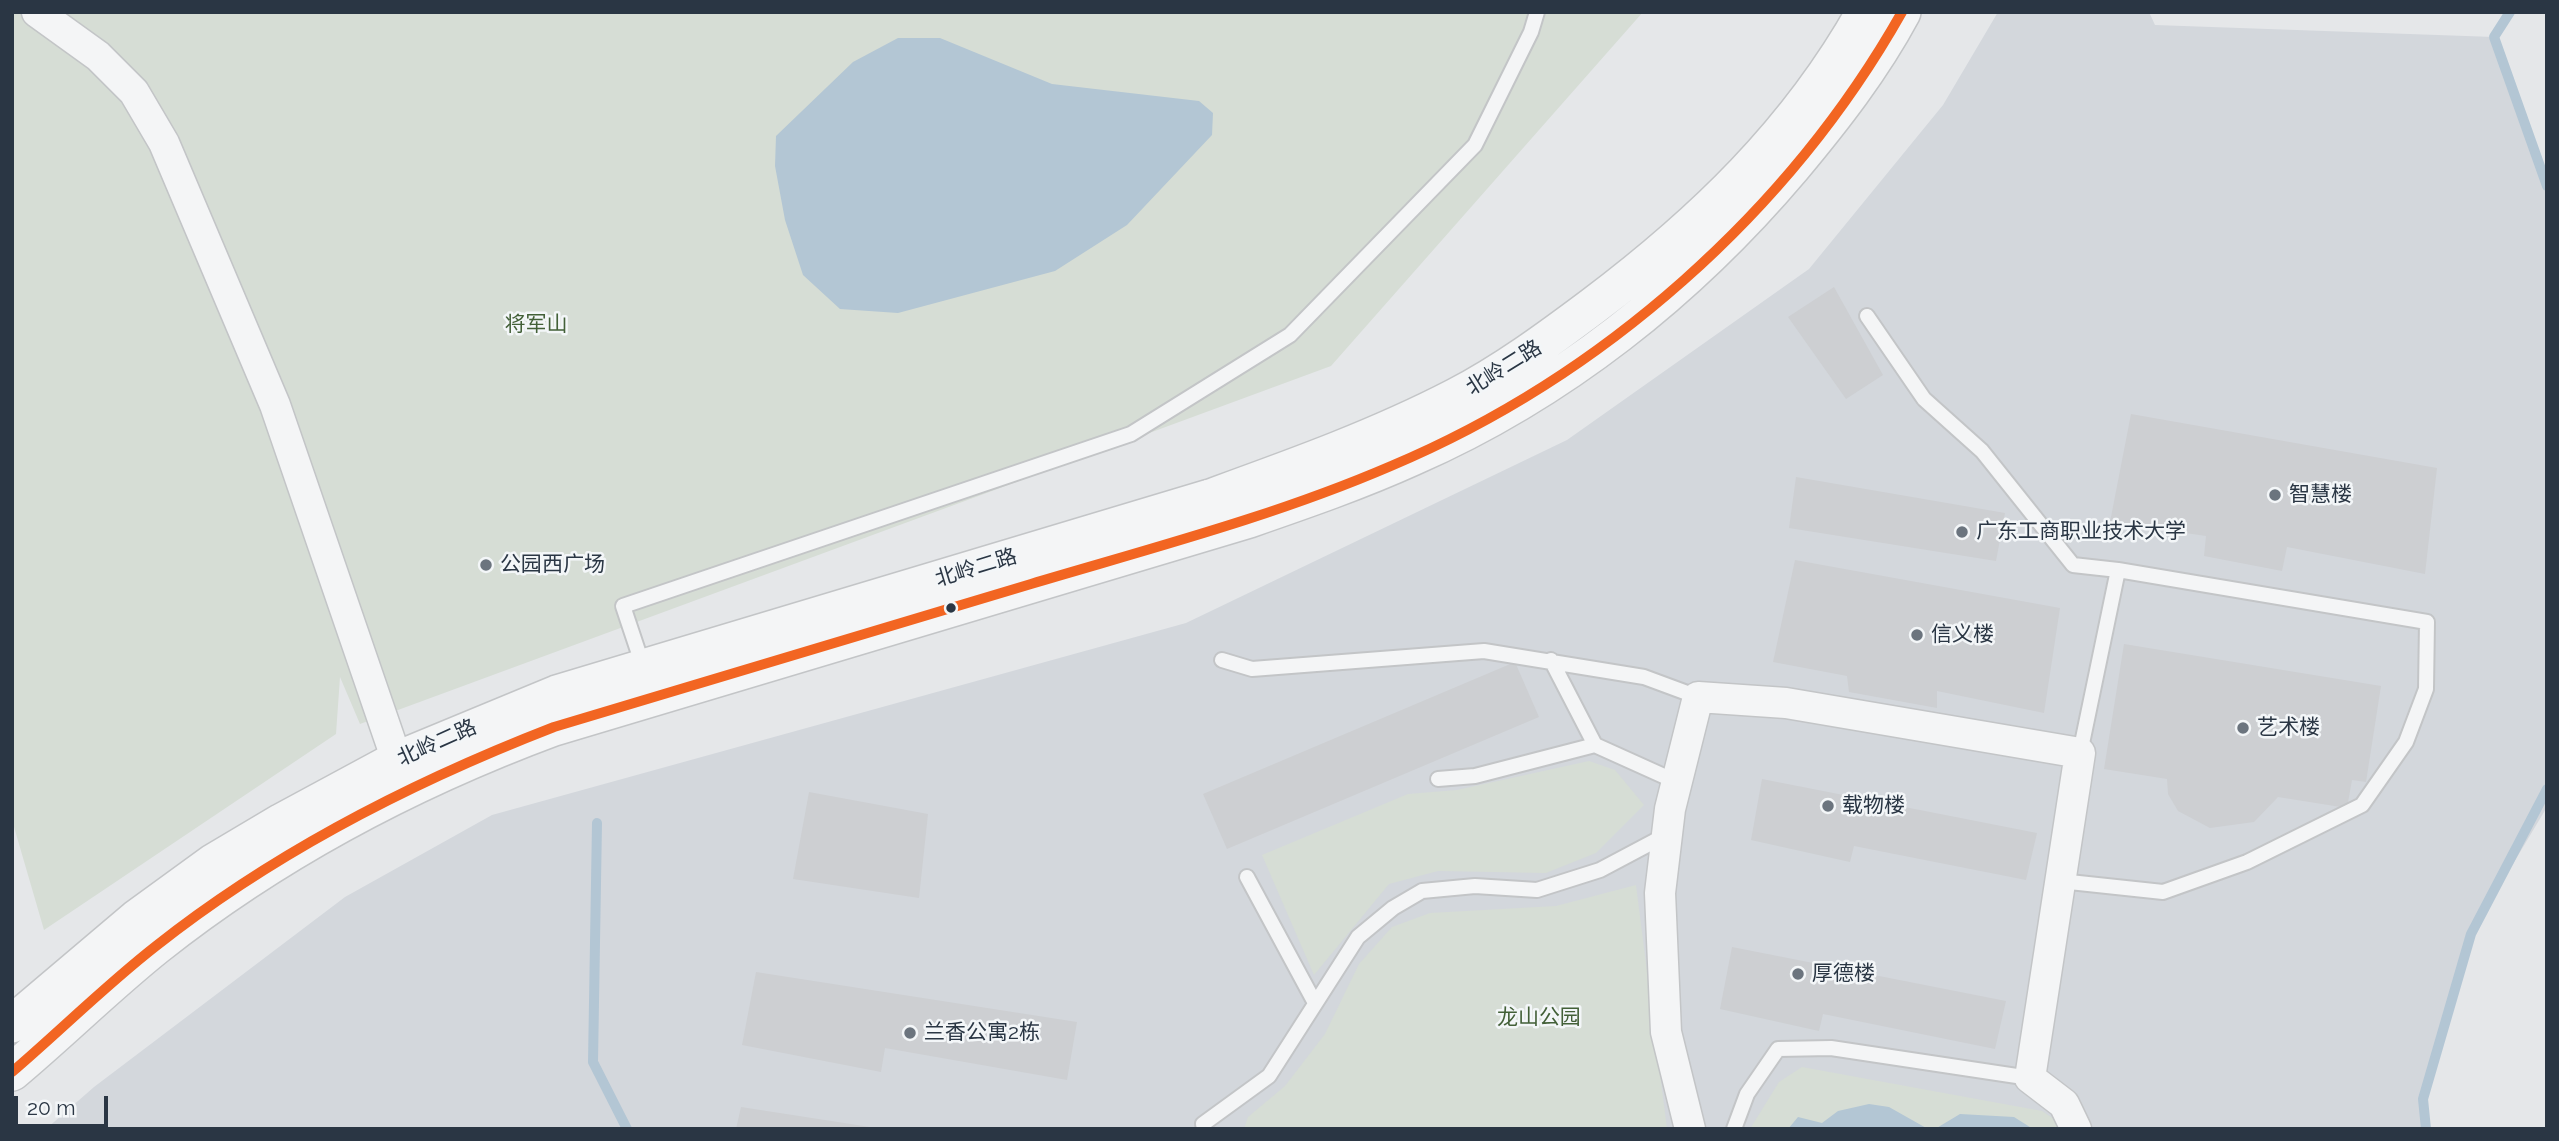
<!DOCTYPE html>
<html>
<head>
<meta charset="utf-8">
<style>
	body { margin:0 }
	#map { position:relative; width:2559px; height:1141px; overflow:hidden; background:#e5e7e9; font-family:Raleway,sans-serif }
	canvas { display:block }
	.frame { position:absolute; inset:0; border:14px solid #2a3644; pointer-events:none }
	.scale { position:absolute; left:14px; top:1096px; width:94px; height:32px; box-sizing:border-box; border:4px solid #2a3644; border-top:0; padding-left:9px; font-size:21px; line-height:24px; white-space:nowrap; color:#2a3644; -webkit-text-stroke:5px #f3f6f8; paint-order:stroke }
</style>
</head>
<body>
<div id="map">
<canvas width="2559" height="1141"></canvas>
<div class="frame"></div>
<div class="scale">20 m</div>
</div>
<script>
const g = document.querySelector('canvas').getContext('2d');
g.lineJoin = 'round';
function fillPath(path, color) {
  g.fillStyle = color;
  g.fill(path, 'evenodd');
}
function strokePath(path, color, width, dash) {
  g.strokeStyle = color;
  g.lineWidth = width;
  g.lineCap = dash ? 'butt' : 'round';
  g.setLineDash(dash || []);
  g.stroke(path);
}
function drawText(font, color, halo, rows, align = 'center') {
  g.font = font + ' Raleway,"Noto Sans SC",sans-serif';
  g.lineWidth = 5;
  g.setLineDash([]);
  g.textBaseline = 'middle';
  g.strokeStyle = halo;
  g.fillStyle = color;
  for (const [text, x, y, turn = 0] of rows) {
    g.save();
    g.translate(x, y);
    g.rotate((+turn || 0) * Math.PI / 180);
    g.textAlign = isNaN(turn) ? turn : align;
    if (halo) g.strokeText(text, 0, 0);
    g.fillText(text, 0, 0);
    g.restore();
  }
}
const built = new Path2D(`
	M1998,12H2149L2155,25L2494,37L2547,186V807L2471,934L2423,1099L2426,1129H46L94,1087L345,897L492,815L1186,623L1567,440L1809,269L1943,105Z`);
const green = new Path2D(`
	M12,12H1643L1331,366L360,724L340,677L336,734L44,930L12,820Z
	M1589,761L1615,770L1644,805L1596,853L1546,873L1438,871L1389,884L1314,975L1262,855L1408,794L1457,790Z
	M1636,885L1667,1129H1244L1248,1117L1285,1086L1325,1034L1359,964L1392,927L1430,913L1556,906Z
	M1802,1067L2042,1111L2060,1123L2062,1129H1750L1779,1082Z`);
const water = new Path2D(`
	M898,38H940L1052,84L1199,101L1213,113L1212,135L1127,225L1055,271L898,313L840,309L803,275L785,220L775,166L776,136L853,62Z
	M1869,1104L1889,1107L1928,1129H1788L1798,1117L1822,1123L1838,1111Z
	M1960,1114L2014,1117L2033,1129H1935Z`);
const stream = new Path2D(`
	M2510,12L2494,37L2547,186
	M597,823L593,1062L627,1129
	M2426,1129L2423,1099L2471,934L2547,789`);
const building = new Path2D(`
	M1834,287L1883,375L1846,399L1788,317Z
	M2131,414L2437,468L2425,574L2287,547L2282,571L2204,556L2206,536L2110,522Z
	M1796,477L2005,513L1996,561L1789,528Z
	M1795,560L2060,608L2044,713L1937,691V708L1849,692L1847,676L1773,662Z
	M2124,644L2381,686L2366,782L2352,780L2347,808L2278,797L2254,822L2210,828L2178,811L2168,794L2167,779L2104,769Z
	M1515,662L1539,717L1227,849L1203,794Z
	M1762,779L2037,833L2026,880L1854,846L1850,862L1751,840Z
	M809,792L928,814L919,898L793,879Z
	M1732,947L2006,1001L1995,1049L1823,1014L1819,1031L1720,1009Z
	M756,972L1077,1022L1067,1080L885,1048L881,1072L742,1045Z
	M741,1107L870,1127L869,1129H736Z`);
const service = new Path2D(`
	M1867,316L1924,399L1982,451L2073,565L2118,570
	M1222,660L1252,669L1484,651L1644,677L1698,697
	M1551,660L1595,745L1677,782
	M644,669L623,606L1131,434L1290,335L1475,145L1531,32L1537,12
	M1438,779L1475,776L1595,745
	M1247,877L1315,1003
	M2060,881L2163,892L2247,862L2362,805L2406,742L2426,689L2427,622L2118,570L2080,753
	M1204,1129L1203,1124L1269,1076L1358,937L1393,908L1422,891L1475,886L1537,890L1600,870L1666,835
	M1734,1129L1747,1094L1778,1049L1831,1048L2030,1078`);
const minor = new Path2D(`
	M37,12L98,56L134,92L164,143L275,405L404,781
	M1690,1129L1666,1032L1660,893L1670,809L1698,697L1786,703L2080,753L2030,1078L2064,1104L2076,1129`);
const tertiary = new Path2D(`
	M12,1024L136,919L213,863L282,822L395,761L557,694L1210,498C1293,468 1377,438 1456,397C1504,372 1549,339 1593,306C1702,224 1798,132 1865,12
	M12,1072C61,1031 106,986 156,946C276,851 411,780 554,727L1249,519C1304,500 1359,481 1412,457C1560,392 1688,290 1792,167C1833,118 1872,68 1902,12`);
const bus1 = new Path2D(`
	M12,1072C61,1030 106,985 156,946C276,851 412,782 554,727C713,679 872,632 1031,584C1152,548 1275,516 1391,466C1602,377 1789,212 1902,12`);
const markers = [
	[2275,495,7,"#6b747e"],
	[1962,532,7,"#6b747e"],
	[486,565,7,"#6b747e"],
	[951,608,6,"#2a3644"],
	[1917,635,7,"#6b747e"],
	[2243,728,7,"#6b747e"],
	[1828,806,7,"#6b747e"],
	[1798,974,7,"#6b747e"],
	[910,1033,7,"#6b747e"]
];
const parkNames = [
	["将军山",536,325],
	["龙山公园",1539,1018]
];
const streetNames = [
	["北岭二路",1504,368,-32],
	["北岭二路",976,568,-17],
	["北岭二路",437,743,-24]
];
const poiNames = [
	["智慧楼",2289,495],
	["广东工商职业技术大学",1976,532],
	["公园西广场",500,565],
	["信义楼",1931,635],
	["艺术楼",2257,728],
	["载物楼",1842,806],
	["厚德楼",1812,974],
	["兰香公寓2栋",924,1033]
];
fillPath(built, '#d3d7dc');
fillPath(green, '#d6ddd5');
fillPath(water, '#b3c6d4');
strokePath(stream, '#b3c6d4', 10);
fillPath(building, '#cdcfd2');
strokePath(service, '#c3c5c7', 18);
strokePath(minor, '#c3c5c7', 33);
strokePath(tertiary, '#c3c5c7', 40);
strokePath(service, '#f4f5f6', 14);
strokePath(minor, '#f4f5f6', 30);
strokePath(tertiary, '#f4f5f6', 37);
strokePath(bus1, '#f26522', 10);
for (const [x, y, r, color] of markers) {
  const dot = new Path2D();
  dot.arc(x, y, r, 0, 2 * Math.PI);
  g.fillStyle = color;
  g.fill(dot);
  strokePath(dot, '#f3f6f8', 2.5);
}
drawText('21px', '#436038', '#f3f6f8', parkNames);
drawText('21px', '#2a3644', '#f3f6f8', streetNames);
drawText('21px', '#2a3644', '#f3f6f8', poiNames, 'left');
</script>
</body>
</html>
